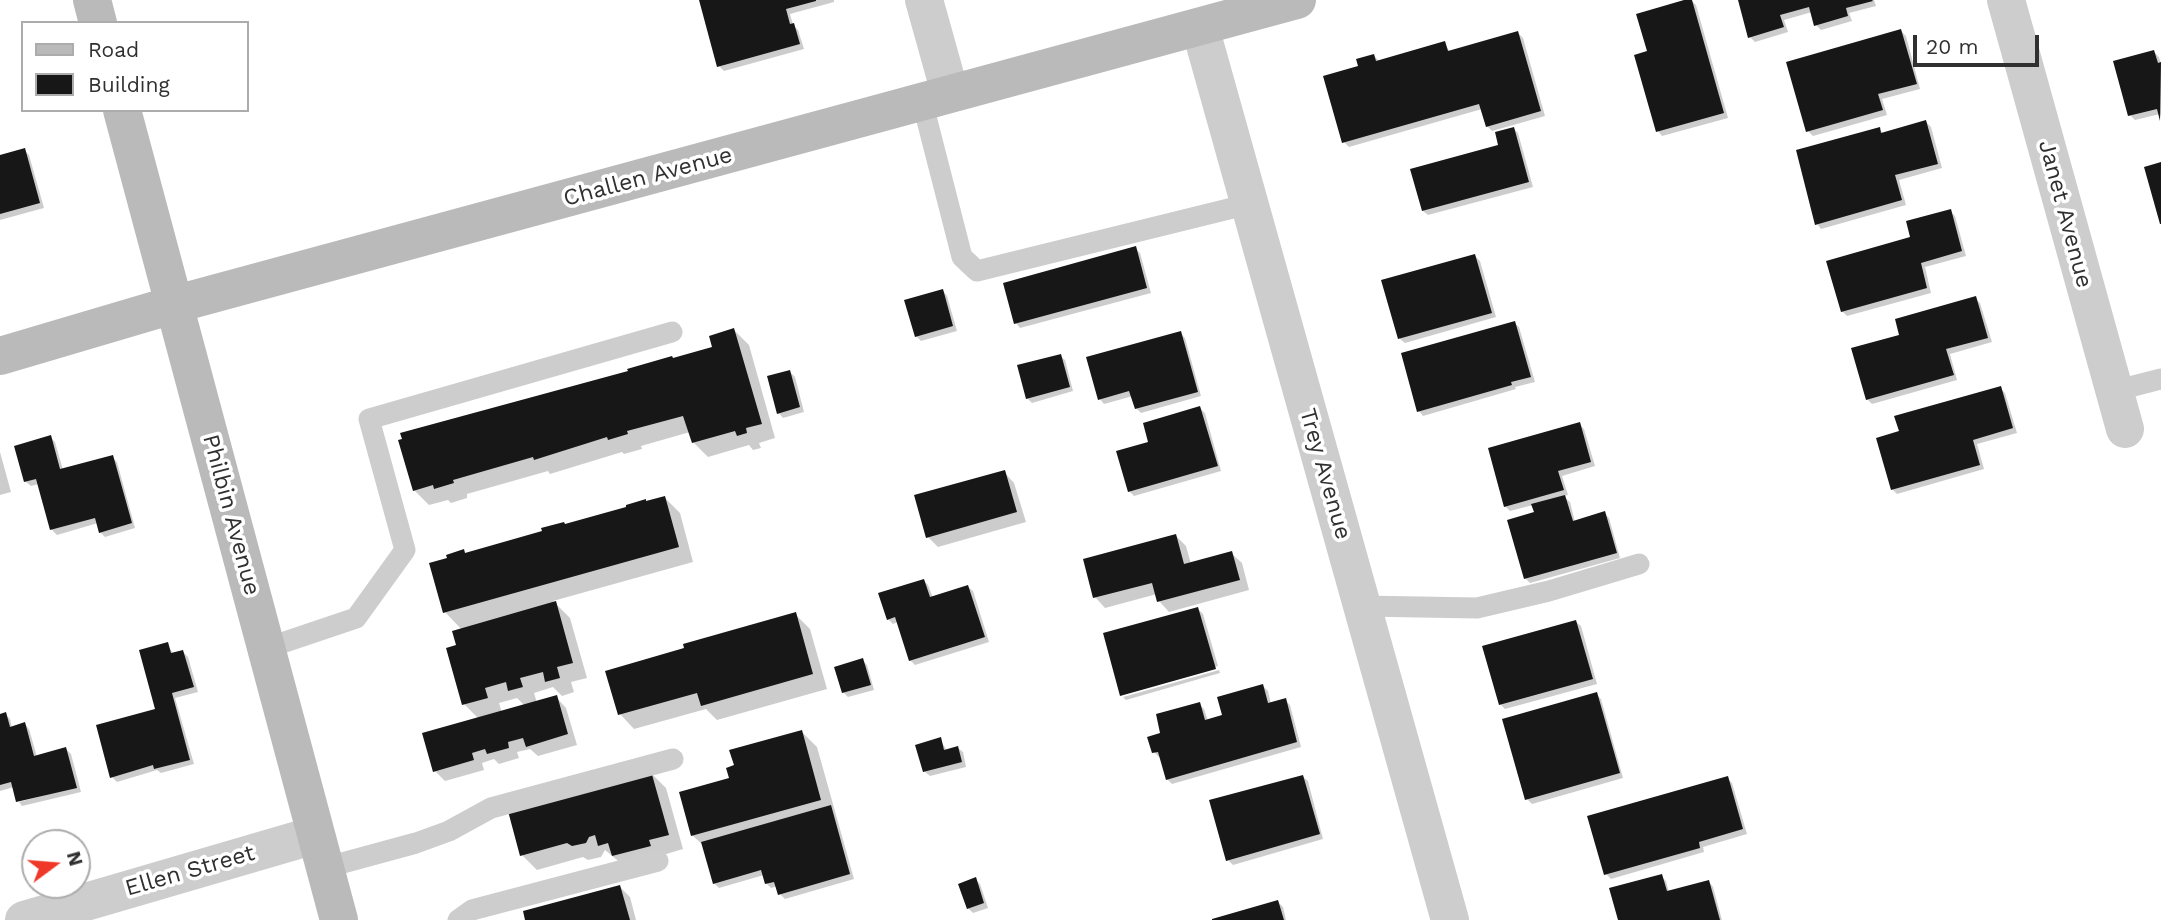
<!DOCTYPE html>
<html>
<head>
<meta charset="utf-8">
<style>
	body { margin:0 }
	#map { position:relative; width:2161px; height:920px; overflow:hidden; background:#fff; font-family:"Work Sans",sans-serif }
	canvas { display:block }
	.legend { position:absolute; left:21px; top:21px; width:228px; height:91px; box-sizing:border-box; background:#fff; border:2px solid #acacac; margin:0; padding:9px 12px; list-style:none; font-size:21px; color:#303030 }
	.legend li { display:flex; align-items:center; gap:14px; height:35px }
	.legend b { width:35px; border:2px solid #acacac }
	.north { position:absolute; left:21px; top:829px; width:70px; height:70px; box-sizing:border-box; background:#fff; border:2px solid #acacac; border-radius:50%; rotate:74deg; font-size:19px; font-weight:700; line-height:28px; text-align:center; color:#303030 }
	.north::after { content:''; display:block; margin:auto; width:24px; height:32px; background:#f03829; clip-path:polygon(50% 0,100% 100%,50% 72%,0 100%) }
	.scale { position:absolute; left:1913px; top:35px; width:126px; height:32px; box-sizing:border-box; border:4px solid #303030; border-top:0; padding-left:9px; font-size:21px; line-height:24px; white-space:nowrap; color:#303030; -webkit-text-stroke:5px #fff; paint-order:stroke }
</style>
</head>
<body>
<div id="map">
<canvas width="2161" height="920"></canvas>
<ul class="legend">
<li><b style="height:9px;background:#bababa"></b>Road</li>
<li><b style="height:19px;background:#171717"></b>Building</li>
</ul>
<div class="north">N</div>
<div class="scale">20 m</div>
</div>
<script>
const g = document.querySelector('canvas').getContext('2d');
g.lineJoin = 'round';
function fillPath(path, color) {
  g.fillStyle = color;
  g.fill(path, 'evenodd');
}
function strokePath(path, color, width, dash) {
  g.strokeStyle = color;
  g.lineWidth = width;
  g.lineCap = dash ? 'butt' : 'round';
  g.setLineDash(dash || []);
  g.stroke(path);
}
function drawText(font, color, halo, rows, align = 'center') {
  g.font = font + ' "Work Sans",sans-serif';
  g.lineWidth = 7;
  g.setLineDash([]);
  g.textBaseline = 'middle';
  g.strokeStyle = halo;
  g.fillStyle = color;
  for (const [text, x, y, turn = 0] of rows) {
    g.save();
    g.translate(x, y);
    g.rotate((+turn || 0) * Math.PI / 180);
    g.textAlign = isNaN(turn) ? turn : align;
    if (halo) g.strokeText(text, 0, 0);
    g.fillText(text, 0, 0);
    g.restore();
  }
}
const shadow = new Path2D(`
	M701,0H834V2L790,14L793,25L798,30L804,49L724,71L719,66Z
	M1691,0L1696,5L1728,118L1662,136L1658,131L1649,53Z
	M1739,0H1874L1876,6L1849,13L1852,21L1821,30L1816,25L1812,12L1784,20L1788,32L1755,42L1750,37Z
	M1901,31L1906,36L1920,89L1882,99L1887,115L1813,136L1808,131Z
	M1518,33L1523,38L1545,116L1492,131L1487,126L1482,109L1349,147L1344,142L1360,67L1374,56L1379,61L1444,43L1450,52Z
	M2154,52L2159,57L2161,64V117L2160,114L2135,120L2130,115Z
	M1926,122L1931,127L1942,168L1899,180L1906,205L1821,229L1817,224L1879,129L1884,134Z
	M1513,128L1518,133L1533,187L1428,215L1423,211L1501,147Z
	M24,150L29,155L44,208L0,220V157Z
	M1950,211L1955,216L1966,256L1925,267L1931,293L1847,316L1842,311L1913,238Z
	M1135,248L1140,253L1151,293L1020,328L1016,323Z
	M1475,256L1480,261L1496,317L1405,343L1400,339L1384,282Z
	M943,291L947,296L957,331L921,341L916,336Z
	M1975,298L1980,303L1992,342L1950,354L1957,380L1872,404L1867,399L1901,336Z
	M1514,323L1519,327L1535,382L1515,387L1516,389L1423,416L1419,411Z
	M734,330L749,345L775,438L759,443L761,448L753,450L749,445L708,457L693,442L690,432L641,446L642,449L624,454L622,452L550,474L548,471L467,494V498L451,503L448,500L429,505L414,490L673,360L714,348Z
	M1180,333L1185,338L1201,396L1141,413L1136,408L1133,396L1104,404L1100,399Z
	M1060,356L1065,360L1073,391L1032,403L1027,398Z
	M790,372L795,377L804,412L783,418L779,413Z
	M2000,388L2005,393L2017,433L1977,444L1984,469L1897,494L1892,489L1901,432Z
	M1200,408L1205,413L1221,471L1134,496L1129,491L1150,443Z
	M1579,424L1584,429L1595,466L1562,476L1568,495L1563,496L1570,502L1575,522L1604,513L1609,518L1620,558L1530,583L1525,578L1536,513L1533,505L1510,511L1505,506Z
	M50,437L55,442L63,470L112,457L117,462L135,528L105,537L100,532L98,523L57,535L52,530L39,484L31,486L26,482L16,447Z
	M0,452L11,492L0,495Z
	M1004,472L1014,483L1026,522L938,547L928,537Z
	M665,498L680,513L693,562L553,601L570,618L587,678L571,682L574,692L562,696L553,687L534,693L537,703L556,697L566,708L577,745L538,756L530,749L517,752L519,758L499,764L494,759L482,763L484,770L445,781L435,771L479,719L464,704L458,646L462,630L445,612L449,559L464,551L466,554ZM517,698L525,706L502,713L499,703Z
	M1176,536L1186,546L1191,564L1231,553L1242,563L1249,590L1169,612L1159,601L1157,594L1105,608L1095,597Z
	M924,581L928,585L933,598L968,587L973,591L989,642L915,665L910,660L898,622L893,624L888,619Z
	M1198,609L1203,614L1218,666L1122,693V695L1105,634Z
	M795,614L810,629L827,689L717,720L706,709L634,729L620,714Z
	M1576,622L1581,626L1597,684L1505,709L1500,704Z
	M167,644L174,655L183,652L188,657L198,692L175,698L194,764L161,773L157,770L117,782L112,777L157,710Z
	M862,660L867,665L874,690L848,697L843,692Z
	M1219,670L1220,673L1126,700L1123,697Z
	M1263,686L1268,691L1271,704L1285,700L1290,705L1301,747L1172,784L1167,779L1161,757H1159L1154,752L1162,734L1199,704L1204,709L1208,721L1225,716Z
	M1596,694L1601,699L1623,778L1532,804L1527,799Z
	M5,714L10,719L12,728L25,724L29,729L37,757L66,749L71,754L81,792L22,806L19,802L49,794L18,799V802L14,787L0,791V715Z
	M802,732L817,747L854,879L785,899L780,894L777,886L771,888L766,883L764,875L719,888L714,883L704,846L692,835L731,779Z
	M940,739L947,751L958,748L963,752L966,767L930,776L925,772L917,746Z
	M651,773L666,788L683,849L663,855L629,870L605,850L601,857L588,860L583,857L537,870L522,855Z
	M1303,777L1308,781L1323,839L1233,865L1228,860Z
	M1727,778L1732,783L1747,834L1703,847L1704,852L1611,879L1606,874Z
	M1661,876L1666,881L1669,892L1709,882L1713,887L1722,920H1619Z
	M975,879L980,884L988,908L973,913L968,908Z
	M620,887L630,897L636,920H527Z
	M1278,902L1283,907L1286,920H1216Z`);
const building = new Path2D(`
	M699,0H816V1L786,9L790,24L794,23L800,44L717,67Z
	M1684,0H1692L1724,113L1656,132L1634,55L1647,51L1636,14Z
	M1738,0H1872L1873,1L1846,8L1848,16L1814,26L1809,7L1780,15L1784,27L1748,38Z
	M1901,29L1917,84L1878,94L1883,110L1806,132L1786,62Z
	M1518,31L1541,111L1486,127L1479,104L1342,143L1323,76L1358,66L1356,59L1374,54L1376,61L1445,41L1448,51Z
	M2154,50L2158,63L2161,62L2160,121L2157,109L2128,116L2113,61Z
	M1926,120L1938,164L1895,175L1902,200L1815,225L1796,150L1880,127L1881,133Z
	M1514,127L1529,182L1422,211L1410,169L1498,145L1495,132Z
	M25,148L40,203L0,214V155Z
	M2161,162V224H2160L2144,167Z
	M1951,209L1962,251L1921,263L1927,288L1841,312L1826,261L1910,237L1906,221Z
	M1136,246L1147,288L1014,324L1003,283Z
	M1475,254L1492,313L1398,339L1381,280Z
	M943,289L953,326L915,337L904,300Z
	M1976,296L1988,338L1946,349L1954,375L1866,400L1851,348L1899,335L1895,319Z
	M1515,321L1531,377L1511,382L1512,385L1417,412L1401,353Z
	M734,328L762,424L746,428L747,433L737,436L735,431L692,443L683,416L627,431L628,434L608,440L607,437L534,460L533,457L453,480L454,483L434,489L433,485L413,491L398,440L402,439L400,433L628,371L627,369L672,356L673,358L712,347L709,336Z
	M1181,331L1198,392L1135,409L1129,391L1098,400L1086,357Z
	M1061,354L1070,387L1026,399L1017,365Z
	M790,370L800,407L777,414L767,376Z
	M2001,386L2013,428L1973,440L1980,465L1891,490L1876,438L1899,431L1894,416Z
	M1200,406L1218,466L1128,492L1116,451L1148,442L1143,423Z
	M1580,422L1591,462L1558,471L1564,490L1504,507L1488,448Z
	M51,435L60,469L113,455L132,523L99,533L95,518L50,530L36,479L24,482L14,446Z
	M1005,470L1017,512L926,538L914,495Z
	M1565,495L1573,521L1605,511L1617,553L1524,579L1507,520L1534,512L1531,504Z
	M665,496L679,547L443,613L429,563L447,558L446,555L464,549L465,553L542,531L541,528L564,522L565,524L626,507V505L646,499V501Z
	M1176,534L1184,564L1232,551L1240,580L1157,602L1152,583L1093,598L1083,559Z
	M924,579L930,597L968,585L985,637L909,661L895,617L887,620L878,593Z
	M556,601L573,663L557,667L560,678L545,682L543,672L520,678L523,687L508,691L506,682L485,688L488,698L462,705L446,648L456,645L452,631Z
	M1198,607L1216,669L1120,696L1103,633Z
	M796,612L813,674L701,706L697,693L618,715L605,671L684,648L683,644Z
	M1576,620L1593,679L1499,705L1482,646Z
	M168,642L171,653L183,650L194,687L172,693L190,760L154,769L153,765L110,778L96,725L155,709L139,650Z
	M863,658L871,685L842,693L834,667Z
	M1263,684L1268,703L1286,698L1297,742L1166,780L1158,752L1152,753L1147,737L1160,733L1156,714L1200,702L1205,720L1222,715L1217,697Z
	M1597,692L1620,773L1525,800L1502,719Z
	M557,695L568,734L526,747L523,738L508,742L509,748L487,754L485,749L472,753L474,760L433,772L422,733Z
	M6,712L10,727L25,722L34,756L66,747L77,788L16,802L11,782L0,785V714Z
	M802,730L821,800L691,836L679,792L729,778L726,768L734,765L729,750Z
	M941,737L944,750L958,746L962,762L923,772L915,745Z
	M651,771L669,835L649,840L651,846L612,856L608,843L598,846L595,835L589,837L586,843L572,846L567,843L520,856L508,811Z
	M1303,775L1320,834L1226,861L1209,800Z
	M1728,776L1743,829L1699,842L1700,848L1604,875L1587,816Z
	M831,805L850,874L778,895L774,882L765,884L761,870L713,884L701,842Z
	M1662,874L1667,891L1709,880L1720,920H1618L1609,888Z
	M976,877L984,903L967,909L958,884Z
	M620,885L630,920H525L523,911Z
	M1278,900L1284,920H1212V919Z`);
const lane = new Path2D(`
	M922,101L962,257L977,271L1249,204
	M2114,391L2161,379
	M1362,606L1477,608L1549,591L1639,564
	M267,648L356,618L405,550L369,419L672,332
	M324,868L416,843L449,831L491,808L673,759
	M458,920L472,910L658,861`);
const street = new Path2D(`
	M924,0L950,93
	M2006,0L2125,429
	M1200,27L1450,920
	M24,920L315,835`);
const secondary = new Path2D(`
	M92,0L98,23
	M122,110L339,920
	M0,356L176,304L1297,0`);
const streetNames = [
	["Challen Avenue",648,177,-15],
	["Janet Avenue",2065,214,75],
	["Trey Avenue",1325,474,74],
	["Philbin Avenue",231,515,75],
	["Ellen Street",190,871,-16]
];
fillPath(shadow, '#0003');
fillPath(building, '#171717');
strokePath(lane, '#cdcdcd', 21);
strokePath(street, '#cdcdcd', 38);
strokePath(secondary, '#bababa', 38);
drawText('23px', '#303030', '#fff', streetNames);
</script>
</body>
</html>
